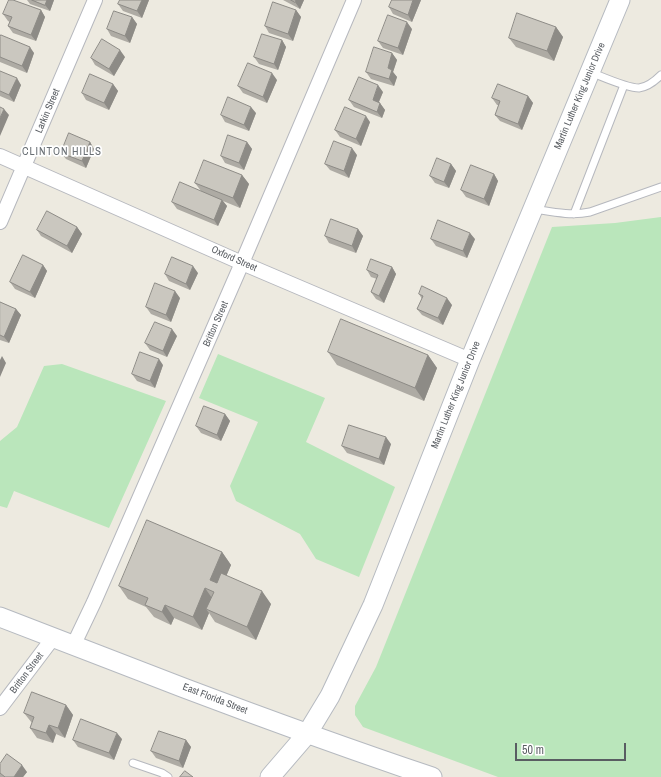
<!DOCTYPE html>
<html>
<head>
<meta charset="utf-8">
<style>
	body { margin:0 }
	#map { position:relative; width:661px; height:777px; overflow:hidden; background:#edeae0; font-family:"Archivo Narrow",sans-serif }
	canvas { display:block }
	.scale { position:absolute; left:515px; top:743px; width:111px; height:18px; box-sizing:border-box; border:2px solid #595d62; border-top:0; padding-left:5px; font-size:12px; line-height:14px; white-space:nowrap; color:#595d62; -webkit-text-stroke:3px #fff; paint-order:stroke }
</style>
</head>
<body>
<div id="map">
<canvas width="661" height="777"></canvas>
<div class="scale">50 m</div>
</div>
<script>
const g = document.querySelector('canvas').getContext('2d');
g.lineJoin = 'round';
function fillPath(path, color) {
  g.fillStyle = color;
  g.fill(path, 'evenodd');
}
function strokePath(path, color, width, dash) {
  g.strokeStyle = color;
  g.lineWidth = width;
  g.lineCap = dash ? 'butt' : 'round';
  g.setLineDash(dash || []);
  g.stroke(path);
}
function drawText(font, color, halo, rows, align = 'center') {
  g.font = font + ' "Archivo Narrow",sans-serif';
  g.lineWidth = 3.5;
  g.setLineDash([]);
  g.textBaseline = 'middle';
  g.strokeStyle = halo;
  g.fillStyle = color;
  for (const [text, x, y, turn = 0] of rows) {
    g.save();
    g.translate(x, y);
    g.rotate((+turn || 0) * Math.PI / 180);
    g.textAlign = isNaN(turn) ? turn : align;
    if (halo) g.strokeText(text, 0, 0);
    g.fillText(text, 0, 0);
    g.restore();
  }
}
const green = new Path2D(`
	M661,217V777H498L363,727L355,715V706L376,667L552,227L615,223Z
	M218,354L325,398L306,442L395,487L359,577L316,559L300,534L236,501L230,486L258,422L199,398Z
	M62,364L166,401L109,528L14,491L7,508L0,506V441L17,427L44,366Z`);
const service = new Path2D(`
	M590,72C603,77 627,88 639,88C648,87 655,81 661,75
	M534,209C553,212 571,216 590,212L661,187
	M574,214L624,85
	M133,763L162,773L168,777`);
const minor = new Path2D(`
	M0,156L242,263L470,360
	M0,222L95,0
	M73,646L94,602L242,263L354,0
	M0,708L53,638`);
const secondary = new Path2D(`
	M0,617C61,641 123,664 184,688C266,719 349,749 432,777
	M270,777L307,734L330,696L373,605L470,360L620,0`);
const wall = new Path2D(`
	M27,0H54L50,11L30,4Z
	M149,0L142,18L123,11L118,4Z
	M283,0H304L300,9Z
	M421,0L412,22L393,14L389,7Z
	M41,10L45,17L36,41L13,33L8,26L10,22L8,21L3,14Z
	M296,10L301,17L293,41L269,33L265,26Z
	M132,17L137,24L130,43L111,36L107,29Z
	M556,27L563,37L554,61L516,47L509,38Z
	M412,29L403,55L383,48L378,41Z
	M0,37L34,53L27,73L0,62Z
	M282,40L286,47L278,70L259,64L254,57Z
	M392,53L397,60L393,72L397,77L394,86L371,79L366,72Z
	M125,57L114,76L95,65L91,58Z
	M0,71L21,85L14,102L0,96Z
	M277,80L267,103L243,93L238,86Z
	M113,84L118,91L109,110L86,100L82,93Z
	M383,92L379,102L385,110L382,118L354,107L349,100Z
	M528,96L533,103L522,130L500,121L495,115L499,105H497L492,98Z
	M256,113L249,131L225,122L221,115Z
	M370,122L361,146L340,137L335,130Z
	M90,142L94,149L86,168L66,159L61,153Z
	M247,142L252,149L244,170L225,163L221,156Z
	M357,155L349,178L330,170L325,164Z
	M451,164L456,171L449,188L435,183L430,176Z
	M494,174L498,181L489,206L466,197L461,190Z
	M242,175L249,184L240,208L223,201L227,206L218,226L177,209L172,202L201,191L195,183Z
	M77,227L82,234L72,253L41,236L37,230Z
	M358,229L363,236L356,253L329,243L325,236Z
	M431,239H475L467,258L436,246Z
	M43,265L47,271L35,298L15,289L10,282Z
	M392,267L396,274L384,303L376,299L371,292L377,279L371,277L367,270Z
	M198,273L190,290L169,281L165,274Z
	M419,294L452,305L443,325L422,315L417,309L422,299Z
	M180,298L171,322L151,314L146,307Z
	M0,302L16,309L21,315L9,343L0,340Z
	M177,336L167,357L150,350L145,343Z
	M328,352L428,355L437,368L424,401L337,365Z
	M163,365L155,388L137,381L132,374Z
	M225,414L230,421L221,441L201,433L196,426Z
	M391,444L384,465L347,453L342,446Z
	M222,552L231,565L226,576L271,604L256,640L215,622L209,613L202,630L174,618L171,625L154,617L146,607L128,599L119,586Z
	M66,705L73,715L65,738L56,734L53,743L37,738L30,728L32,723L24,713Z
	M122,739L114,760L78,747L73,740Z
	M186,740L191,747L183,768L156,758L151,751Z
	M0,764L27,772L23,777H0Z`);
const shadedWall = new Path2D(`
	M47,0H54L50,11L45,5Z
	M142,0H149L142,18L137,11Z
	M296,0H304L300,9L295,2Z
	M413,0H421L412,22L408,15Z
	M41,10L45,17L36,41L31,35Z
	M296,10L301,17L293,41L288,34Z
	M132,17L137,24L130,43L125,36Z
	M407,22L412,29L403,55L398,48Z
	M556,27L563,37L554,61L547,51Z
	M282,40L286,47L278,70L274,64Z
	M30,47L34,53L27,73L22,66Z
	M120,50L125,57L114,76L109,69Z
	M392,53L397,60L393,72L397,77L394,86L389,79L388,68Z
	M272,73L277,80L267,103L263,97Z
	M17,78L21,85L14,102L9,95Z
	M113,84L118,91L109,110L104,103Z
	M378,85L383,92L377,106L373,100Z
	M528,96L533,103L522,130L518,124Z
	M380,103L385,110L382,118L377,112Z
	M251,107L256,113L249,131L244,125Z
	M4,109L9,115L0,136V118Z
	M366,116L370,122L361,146L356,139Z
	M90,142L94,149L86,168L82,161Z
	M247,142L252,149L244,170L239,163Z
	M352,148L357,155L349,178L344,171Z
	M451,164L456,171L449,188L444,182Z
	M494,174L498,181L489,206L484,199Z
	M242,175L249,184L240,208L233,198Z
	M222,200L227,206L218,226L214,220Z
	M77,227L82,234L72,253L67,246Z
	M358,229L363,236L356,253L352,246Z
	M470,233L475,239L467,258L463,251Z
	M43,265L47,271L35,298L30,292Z
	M193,266L198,273L190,290L186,284Z
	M392,267L396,274L384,303L379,296Z
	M175,291L180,298L171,322L166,315Z
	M447,298L452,305L443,325L438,318Z
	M16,309L21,315L9,343L4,337Z
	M172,329L177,336L167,357L163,351Z
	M428,355L437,368L424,401L415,388Z
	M2,356L6,363L0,377V360Z
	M159,359L163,365L155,388L150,381Z
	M225,414L230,421L221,441L217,435Z
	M386,437L391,444L384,465L379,459Z
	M222,552L231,565L219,593L210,580Z
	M205,588L214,601L206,609L209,613L202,630L193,617Z
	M262,591L271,604L256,640L247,627Z
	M165,605L174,618L171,625L162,612Z
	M66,705L73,715L65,738L58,728Z
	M49,725L56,734L53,743L46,733Z
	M117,733L122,739L114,760L109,753Z
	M186,740L191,747L183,768L179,761Z
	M22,765L27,772L23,777H14Z`);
const building = new Path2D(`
	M9,0H13L41,10L31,35L8,26L12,17L3,14Z
	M32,0H47L45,5Z
	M120,0H142L137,11L118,4Z
	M291,0H296L295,2Z
	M392,0H413L408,15L389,7Z
	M273,2L296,10L288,34L265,26Z
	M114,11L132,17L125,36L107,29Z
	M517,13L556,27L547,51L509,38Z
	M388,15L407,22L398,48L378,41Z
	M262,34L282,40L274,64L254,57Z
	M1,35L30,47L22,66L0,57V37Z
	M102,39L120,50L109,69L91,58Z
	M374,47L392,53L388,68L392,70L389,79L366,72Z
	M248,63L272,73L263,97L238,86Z
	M0,71L17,78L9,95L0,91Z
	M90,74L113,84L104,103L82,93Z
	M359,77L378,85L373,100L380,103L377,112L349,100Z
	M498,84L528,96L518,124L495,115L500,101L492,98Z
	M228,97L251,107L244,125L221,115Z
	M0,107L4,109L0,118Z
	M345,107L366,116L356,139L335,130Z
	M69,133L90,142L82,161L61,153Z
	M228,135L247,142L239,163L221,156Z
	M334,141L352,148L344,171L325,164Z
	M437,158L451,164L444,182L430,176Z
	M204,160L242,175L233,198L195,183Z
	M471,165L494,174L484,199L461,190Z
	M180,182L222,200L214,220L172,202Z
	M47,211L77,227L67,246L37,230Z
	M331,219L358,229L352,246L325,236Z
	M438,220L470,233L463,251L431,239Z
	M23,255L43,265L30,292L10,282Z
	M172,257L193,266L186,284L165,274Z
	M371,259L392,267L379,296L371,292L378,275L367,270Z
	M155,283L175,291L166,315L146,307Z
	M422,286L447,298L438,318L417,309L423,296L419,294Z
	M0,302L16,309L4,337L0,335Z
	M341,319L428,355L415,388L328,352Z
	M155,322L172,329L163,351L145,343Z
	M140,352L159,359L150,381L132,374Z
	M204,406L225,414L217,435L196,426Z
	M349,425L386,437L379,459L342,446Z
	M147,520L222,552L210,580L217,583L221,573L262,591L247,627L206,609L214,592L205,588L193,617L165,605L162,612L145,605L148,598L119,586Z
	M32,692L66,705L58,728L49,725L46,733L30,728L34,717L24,713Z
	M81,719L117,733L109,753L73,740Z
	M159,731L186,740L179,761L151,751Z
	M7,754L22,765L14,777H5L0,773V764Z
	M185,771L193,777H180Z`);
const streetNames = [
	["Martin Luther King Junior Drive",580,96,-67],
	["Larkin Street",48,111,-67],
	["Oxford Street",234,259,24],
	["Britton Street",216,324,-66],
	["Martin Luther King Junior Drive",456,395,-68],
	["Britton Street",27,673,-53],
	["East Florida Street",215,699,21]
];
const neighbourhoodNames = [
	["CLINTON HILLS",62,152]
];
fillPath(green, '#bae6bb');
strokePath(service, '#b6b8be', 9);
strokePath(minor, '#b6b8be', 16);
strokePath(secondary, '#b6bac0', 21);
strokePath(service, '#fff', 7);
strokePath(minor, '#fff', 14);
strokePath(secondary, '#fff', 19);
fillPath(wall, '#aeaba4');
fillPath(shadedWall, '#8d8b86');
fillPath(building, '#cac7bf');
strokePath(building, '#8d8b86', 1);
drawText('10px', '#595d62', '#fff', streetNames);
g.letterSpacing = '1px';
drawText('11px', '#696f74', '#fff', neighbourhoodNames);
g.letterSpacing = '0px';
</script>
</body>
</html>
